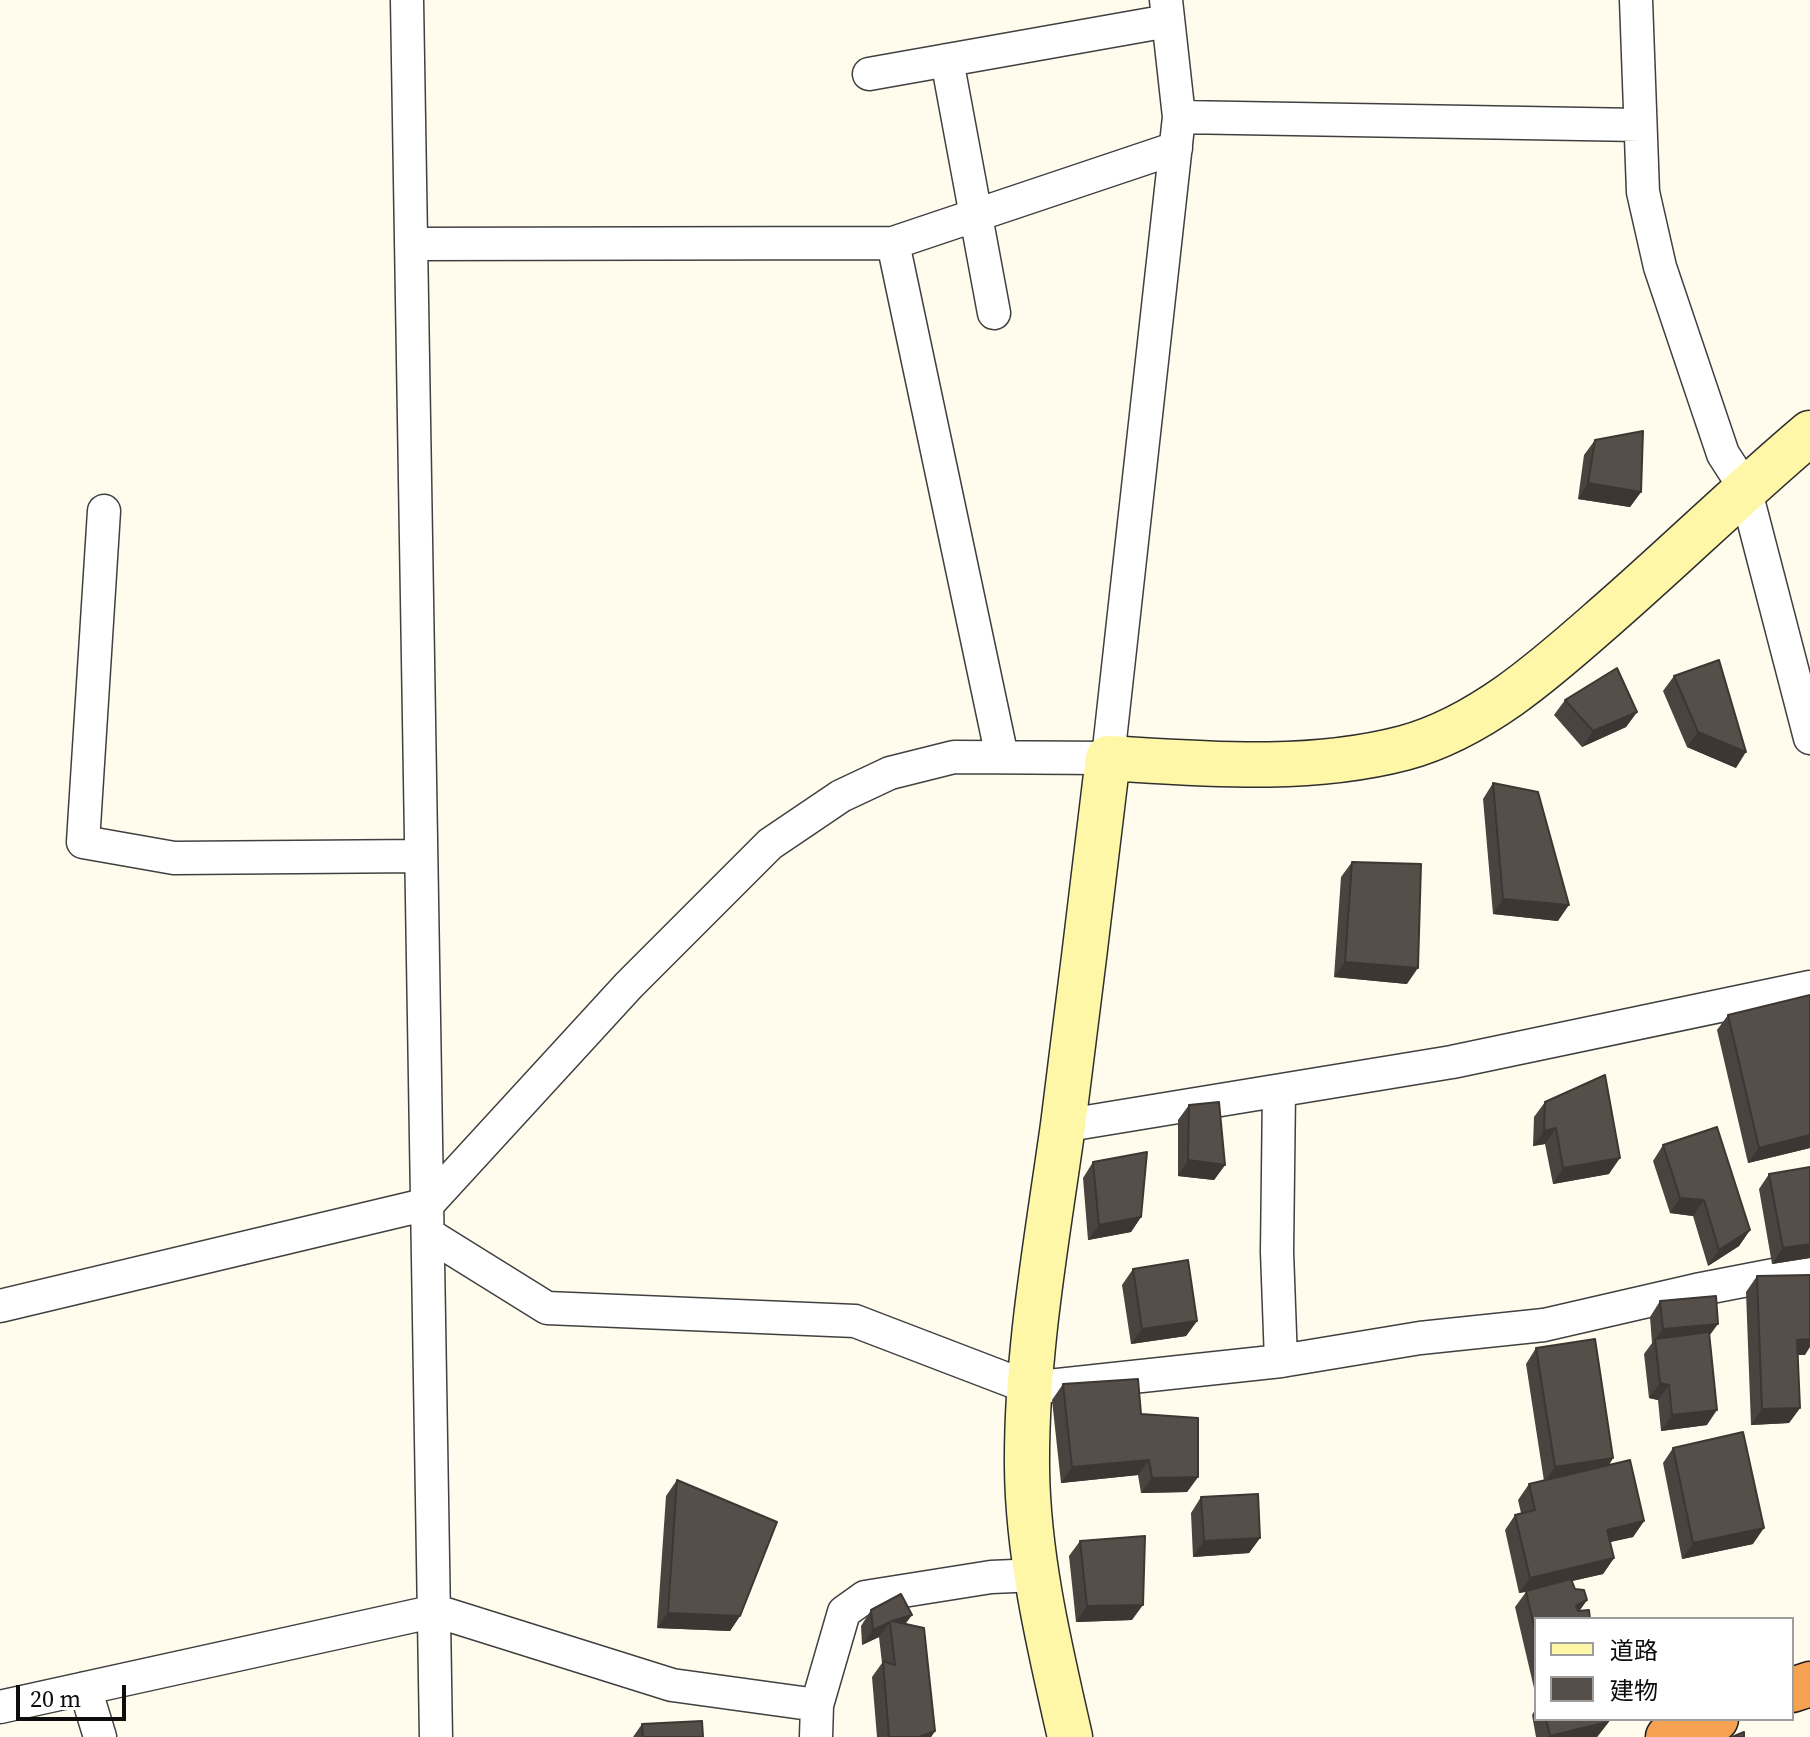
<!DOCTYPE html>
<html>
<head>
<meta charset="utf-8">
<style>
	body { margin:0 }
	#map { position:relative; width:1810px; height:1737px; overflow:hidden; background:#fffced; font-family:"Source Serif 4","Noto Sans JP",serif }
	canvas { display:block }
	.legend { position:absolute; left:1534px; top:1617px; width:260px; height:104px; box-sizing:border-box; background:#fff; border:2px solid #9e9e9e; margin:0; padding:10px 14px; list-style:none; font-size:24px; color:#0d0d0d }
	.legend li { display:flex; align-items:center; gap:16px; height:40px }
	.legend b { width:40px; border:2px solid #9e9e9e }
	.scale { position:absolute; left:16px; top:1685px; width:110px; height:36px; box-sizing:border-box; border:4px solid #0d0d0d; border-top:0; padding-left:10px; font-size:24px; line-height:28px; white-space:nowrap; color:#0d0d0d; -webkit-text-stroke:6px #fff; paint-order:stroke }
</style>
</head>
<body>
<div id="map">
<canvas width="1810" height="1737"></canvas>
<ul class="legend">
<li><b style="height:10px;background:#fff7a8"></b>道路</li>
<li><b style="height:22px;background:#564e49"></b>建物</li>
</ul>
<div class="scale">20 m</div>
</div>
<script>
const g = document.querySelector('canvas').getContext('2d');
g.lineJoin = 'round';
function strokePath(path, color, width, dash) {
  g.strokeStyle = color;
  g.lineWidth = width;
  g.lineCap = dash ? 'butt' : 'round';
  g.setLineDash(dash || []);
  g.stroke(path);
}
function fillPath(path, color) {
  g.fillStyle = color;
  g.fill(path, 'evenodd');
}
const street = new Path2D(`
	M407,0L436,1737
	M1636,0L1643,192L1660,267L1723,454L1745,488L1810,738
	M947,60L994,313
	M869,74L1168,21
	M1179,117L1639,125
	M893,243L1002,757
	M411,244L893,243L1176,148
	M104,511L83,842L174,858L421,856
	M1279,1091L1277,1252L1281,1361
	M1062,1126L1452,1062L1810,987
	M428,1234L547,1308L855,1321L1030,1388L1281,1361L1420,1338L1544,1325L1696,1290L1810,1268
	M0,1306L428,1204L629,985L770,844L841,796L890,773L954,757L1108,758L1179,117L1166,0
	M85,1688L100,1737
	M0,1707L436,1611L672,1685L817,1705
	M816,1737L817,1705L844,1612L865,1597L991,1577L1038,1575`);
const secondary = new Path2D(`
	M1070,1737C1050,1649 1028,1558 1027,1468C1026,1352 1047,1240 1063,1125C1079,1003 1093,880 1108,758C1207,764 1308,773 1404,748C1482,727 1548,667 1606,616C1675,556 1740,492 1810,433`);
const highway = new Path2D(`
	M1792,1690L1810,1684
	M1668,1737L1716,1719`);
const wall = new Path2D(`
	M1595,440L1641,492L1630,507L1578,499L1584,455Z
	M1674,676L1736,768L1687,747L1663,691Z
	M1565,700L1637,712L1626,727L1582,747L1554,715Z
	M1493,783L1558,921L1493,914L1483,799Z
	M1352,862L1407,984L1334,977L1341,877Z
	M1728,1015L1810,1148L1748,1163L1717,1030Z
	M1545,1102L1609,1174L1553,1184L1545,1144L1533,1146L1534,1117Z
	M1189,1105L1225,1165L1214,1180L1178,1176V1120Z
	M1663,1145L1750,1230L1739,1246L1708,1266L1693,1216L1670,1213L1653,1161Z
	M1093,1162L1141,1217L1131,1232L1088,1240L1083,1178Z
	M1769,1174L1810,1258L1772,1264L1759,1189Z
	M1133,1269L1197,1321L1186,1336L1131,1344L1122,1285Z
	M1757,1276L1805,1355H1798L1800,1408L1789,1423L1751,1425L1746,1292Z
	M1660,1301L1709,1337L1707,1425L1661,1431L1658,1400L1649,1398L1644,1354L1652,1343L1650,1317Z
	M1536,1348L1613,1458L1609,1465L1644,1521L1633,1537L1610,1542L1614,1558L1603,1574L1572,1581L1575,1589L1587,1600L1579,1611L1536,1619V1687L1534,1688L1515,1607L1526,1592L1519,1593L1505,1530L1515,1515L1521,1513L1518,1500L1529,1484L1544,1481L1526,1364Z
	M1063,1384L1141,1414L1198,1477L1187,1492L1141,1493L1138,1475L1061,1483L1052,1400Z
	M1673,1448L1753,1544L1682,1559L1663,1463Z
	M677,1480L740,1616L730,1631L657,1628L666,1496Z
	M1201,1497L1260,1538L1249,1553L1193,1557L1191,1513Z
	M1080,1541L1132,1620L1076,1622L1069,1556Z
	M871,1610L905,1624L935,1731L931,1737H877L872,1677L882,1663L879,1637L862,1645L861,1626Z
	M1536,1708V1719H1611L1597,1737H1536L1532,1715Z
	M642,1724L703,1737H633Z`);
const shadedWall = new Path2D(`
	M1588,483L1641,492L1630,507L1578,499Z
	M1637,712L1626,727L1582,747L1593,731Z
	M1698,732L1746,752L1736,768L1687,747Z
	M1503,899L1569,905L1558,921L1493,914Z
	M1345,962L1418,968L1407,984L1334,977Z
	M1556,1128L1545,1144L1533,1146L1544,1131Z
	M1810,1135V1148L1748,1163L1759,1148Z
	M1620,1158L1609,1174L1553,1184L1563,1168Z
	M1188,1160L1225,1165L1214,1180L1178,1176Z
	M1680,1198L1704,1200L1693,1216L1670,1213Z
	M1141,1217L1131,1232L1088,1240L1099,1225Z
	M1750,1230L1739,1246L1708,1266L1719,1250Z
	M1810,1244V1258L1772,1264L1783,1248Z
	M1197,1321L1186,1336L1131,1344L1142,1329Z
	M1718,1324L1707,1339L1655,1340L1663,1329Z
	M1810,1339V1347L1805,1355H1786L1797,1340Z
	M1660,1383L1669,1385L1658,1400L1649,1398Z
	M1800,1408L1789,1423L1751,1425L1762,1409Z
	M1717,1410L1707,1425L1661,1431L1672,1415Z
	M1613,1458L1603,1474L1544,1483L1555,1467Z
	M1149,1460L1138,1475L1061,1483L1072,1467Z
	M1198,1477L1187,1492L1141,1493L1152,1478Z
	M1644,1521L1633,1537L1597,1545L1607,1530Z
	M1764,1528L1753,1544L1682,1559L1693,1543Z
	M1260,1538L1249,1553L1193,1557L1204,1541Z
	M1614,1558L1603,1574L1519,1593L1530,1578Z
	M1587,1600L1576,1616V1606Z
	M1143,1605L1132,1620L1076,1622L1087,1606Z
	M668,1613L740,1616L730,1631L657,1628Z
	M912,1615L901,1630L892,1621Z
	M890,1622L879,1637L862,1645L873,1630Z
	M1611,1719L1597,1737H1549L1550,1736Z
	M935,1731L931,1737H919Z`);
const building = new Path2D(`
	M1643,431L1641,492L1588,483L1595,440Z
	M1719,660L1746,752L1698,732L1674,676Z
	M1617,668L1637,712L1593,731L1565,700Z
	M1493,783L1538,792L1569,905L1503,899Z
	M1352,862L1421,864L1418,968L1345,962Z
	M1810,995V1135L1759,1148L1728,1015Z
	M1605,1075L1620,1158L1563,1168L1556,1128L1544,1131L1545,1102Z
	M1219,1102L1225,1165L1188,1160L1189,1105Z
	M1717,1127L1750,1230L1719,1250L1704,1200L1680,1198L1663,1145Z
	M1147,1152L1141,1217L1099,1225L1093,1162Z
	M1810,1167V1244L1783,1248L1769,1174Z
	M1188,1260L1197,1321L1142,1329L1133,1269Z
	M1810,1275V1339L1797,1340L1800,1408L1762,1409L1757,1276Z
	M1716,1296L1718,1324L1663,1329L1660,1301Z
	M1709,1332L1717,1410L1672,1415L1669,1385L1660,1383L1655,1339Z
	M1595,1339L1613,1458L1555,1467L1536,1348Z
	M1138,1379L1141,1414L1198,1418V1477L1152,1478L1149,1460L1072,1467L1063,1384Z
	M1743,1432L1764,1528L1693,1543L1673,1448Z
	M1630,1460L1644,1521L1607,1530L1614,1558L1530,1578L1515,1515L1535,1510L1529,1484Z
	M677,1480L777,1522L740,1616L668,1613Z
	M1258,1494L1260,1538L1204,1541L1201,1497Z
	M1145,1536L1143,1605L1087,1606L1080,1541Z
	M1571,1579L1575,1589L1584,1590L1587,1600L1576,1606L1578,1611L1589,1610L1590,1619H1536V1635L1526,1591Z
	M901,1594L912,1615L892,1621L924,1628L935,1731L919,1737H889L883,1661L895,1665L890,1622L873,1630L871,1610Z
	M1546,1719H1609L1607,1722L1550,1736Z
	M702,1721L703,1737H643L642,1724Z
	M1744,1732V1737H1732Z`);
strokePath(street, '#404040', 35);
strokePath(secondary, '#2f2f2f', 47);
strokePath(highway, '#1e1e1e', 47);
strokePath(street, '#fff', 32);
strokePath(secondary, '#fff7a8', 44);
strokePath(highway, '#f7a153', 44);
fillPath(wall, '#4a433f');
fillPath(shadedWall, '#3c3733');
fillPath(building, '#564e49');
strokePath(building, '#3c3733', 2);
</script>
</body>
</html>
